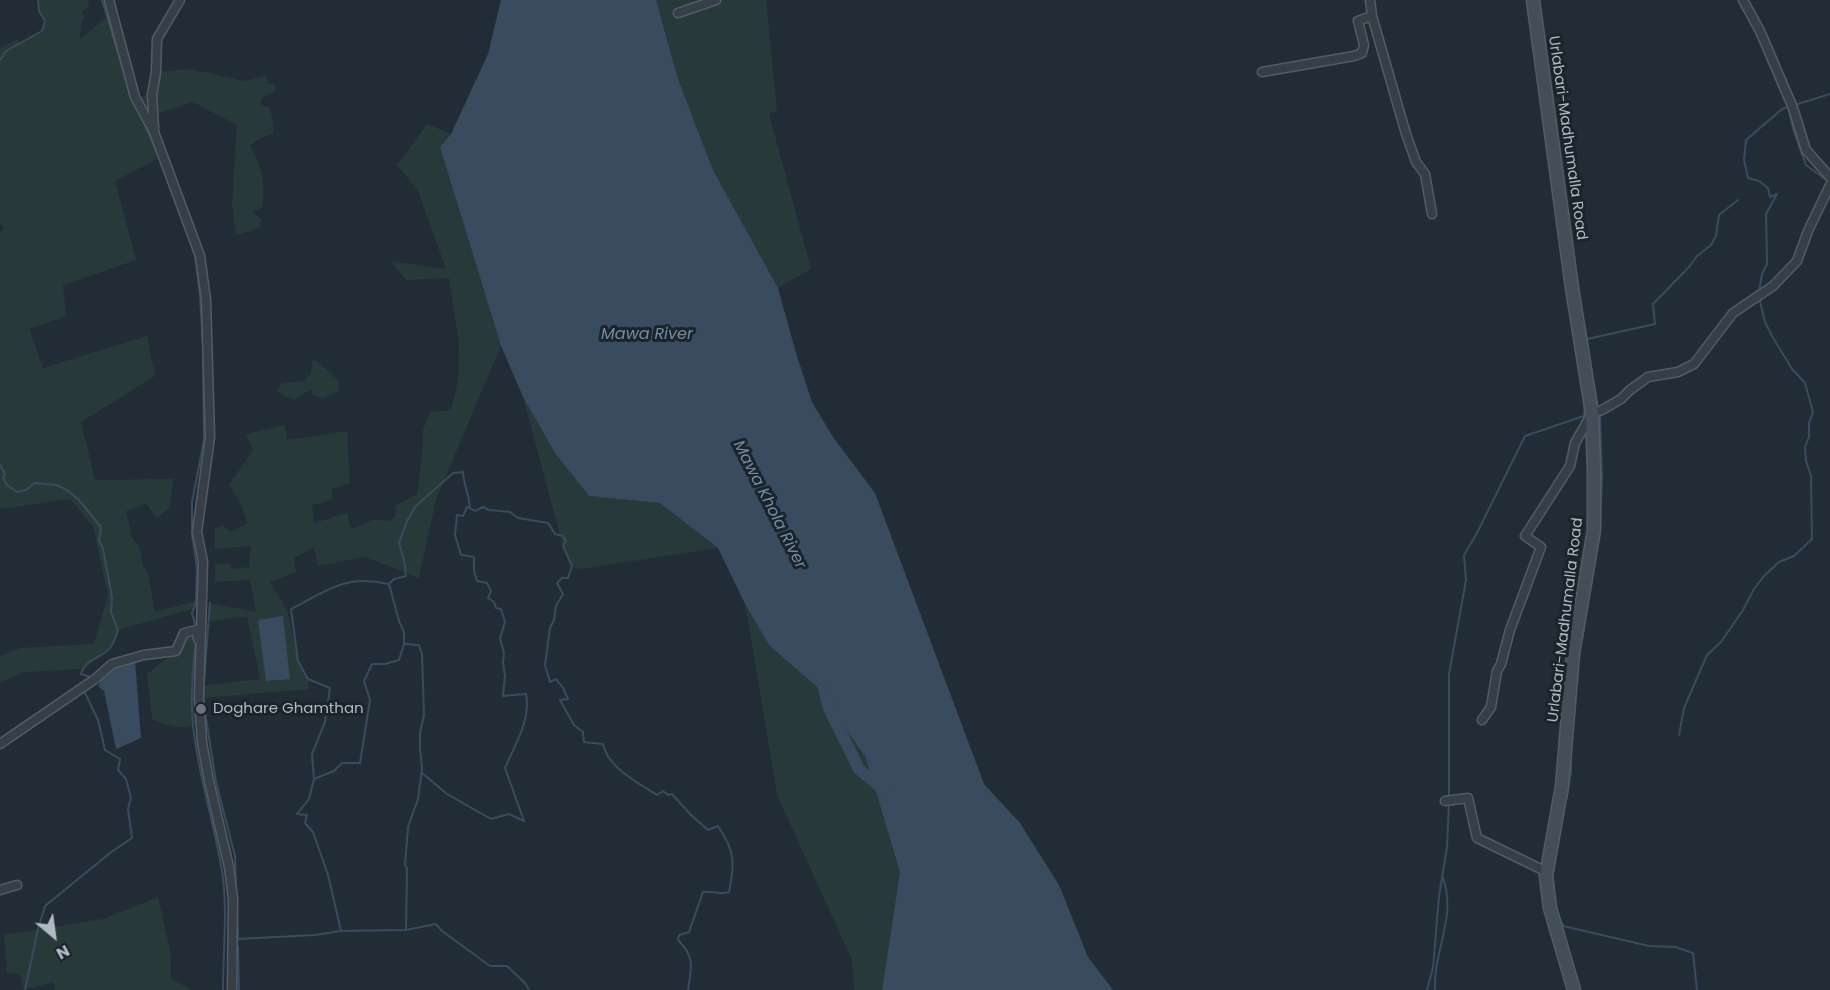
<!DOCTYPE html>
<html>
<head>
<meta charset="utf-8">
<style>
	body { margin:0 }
	#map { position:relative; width:1830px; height:990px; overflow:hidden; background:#222c36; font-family:Poppins,sans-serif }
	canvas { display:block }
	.north { position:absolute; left:24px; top:906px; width:60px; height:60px; -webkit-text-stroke:4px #1b232b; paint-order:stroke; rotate:151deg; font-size:16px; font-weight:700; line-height:24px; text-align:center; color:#b0b9c3 }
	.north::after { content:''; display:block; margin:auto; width:21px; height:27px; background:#b0b9c3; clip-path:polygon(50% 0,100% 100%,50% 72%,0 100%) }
</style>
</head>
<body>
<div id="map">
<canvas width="1830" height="990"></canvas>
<div class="north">N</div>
</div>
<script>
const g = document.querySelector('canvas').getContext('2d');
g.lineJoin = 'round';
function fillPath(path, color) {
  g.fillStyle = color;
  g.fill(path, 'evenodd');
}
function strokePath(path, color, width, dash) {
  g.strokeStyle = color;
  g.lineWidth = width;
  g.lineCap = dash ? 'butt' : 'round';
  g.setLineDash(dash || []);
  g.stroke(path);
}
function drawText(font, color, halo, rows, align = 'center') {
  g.font = font + ' Poppins,sans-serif';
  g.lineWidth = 6;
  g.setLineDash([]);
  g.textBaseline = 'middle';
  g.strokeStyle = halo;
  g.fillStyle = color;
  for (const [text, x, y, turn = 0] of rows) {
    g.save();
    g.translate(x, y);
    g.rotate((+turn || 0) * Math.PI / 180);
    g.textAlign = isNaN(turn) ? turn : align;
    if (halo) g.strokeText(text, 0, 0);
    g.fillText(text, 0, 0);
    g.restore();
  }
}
const green = new Path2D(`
	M38,0H88L89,6L82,12L85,18L81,22L80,39L106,18L110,6L136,97L152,95L156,72L191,69L243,81L266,76L268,84H275L276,91L261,98V106L270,107L273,123V133L257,140L250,146C262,166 266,185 262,207L252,212L261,219L260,227L236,236L232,204L237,125L193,102L159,113L156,139L162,156L115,181L136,260L63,285L66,316L29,329L43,368L147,336L155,376L81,422L95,480L173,479L170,507L157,518L146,504L126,511L132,538L140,548L143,566L148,573L155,612L196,601L203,606L118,630C111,656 98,651 83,669L24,672L0,683V656L20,648L94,644L108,595L93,526L70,499L0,509V232L4,229L0,223V48L18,39L20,43L42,31L45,21L39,11Z
	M656,0H766L777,111L769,114L811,269L778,288L713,170L678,79Z
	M427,124L451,134L440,147L501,346L436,499L419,578L365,557L318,566L314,547L294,558L296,572L270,582L287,610L298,661L308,679L309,689L202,698L201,723C185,731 167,726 152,719L147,674L176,651L184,633L197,630L199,686L260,679L247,616L210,622V603L256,612L250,580L215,582V564H230L232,569L249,567L251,546L215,549V528L223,526L231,532L247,523L241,504L229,485L253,450L246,434L285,425L287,440L347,431L350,483L332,489V500L312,505L314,523L347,513L351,529L375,519L390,521L396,515L395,506L417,494L421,466L423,430L430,412L451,410L458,380L459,345L449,278L406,280L391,261L446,269L418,191L397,165Z
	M312,361H317L339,381L338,391L323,399L312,395L311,389L294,400L284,396L277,390L282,383L303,381L311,374Z
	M523,397L555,453L589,496L660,503L718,548L580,569L572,566L563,546Z
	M745,604L769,645L817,687L867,758L900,872L882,990H854L852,960L777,795Z
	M158,897L171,955V979L192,990H55L53,982L24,990L20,974L7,973L4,935L103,919Z`);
const water = new Path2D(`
	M501,0H656L678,79L713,170L778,288L796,353L812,402L833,437L875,493L984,784L1020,823L1059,885L1088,957L1113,990H882L900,872L866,758L817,687L769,645L745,604L718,548L660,503L589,496L555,453L523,397L501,346L440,147L451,134L488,54Z
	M283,616L290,679L266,681L258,620Z
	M135,660L141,738L116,749L104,691L98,686L105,673Z`);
const stream = new Path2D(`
	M102,0L129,89
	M0,60L6,51L42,31L45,21L39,11L38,0
	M1788,107L1794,132L1806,165L1829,182
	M141,116L158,155
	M1550,166L1558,229
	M192,247L195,255L200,295L203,347L204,440L192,502V534L197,568L196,601L192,613L196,628
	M1759,292L1762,274L1767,264L1766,214L1777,194L1770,197L1768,188L1759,181L1748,178L1744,160L1746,140L1782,109L1830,94
	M1591,371L1587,339L1655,324L1653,304L1689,267L1697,256L1711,245L1716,236L1719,215L1738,200
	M1596,401L1600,416L1602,479L1600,523
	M0,465L5,474L3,478L7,485L17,492L26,490L35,483L57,485L68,491L79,500L101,527L99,540L103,549L112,597L111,612L118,630C116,636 114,643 110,648C102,658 85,659 81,674L90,677
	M196,639C193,668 190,697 193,726C198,775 214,822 222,871C228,909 223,951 223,990
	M1582,639L1592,576
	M203,694L210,603
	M204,705L216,782L235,856L238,939L315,935L341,931L328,875L313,832L305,823L307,815L297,814L309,799L314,779L334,771L342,763H360L370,700L364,681L372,664H385L399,660L404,644V632L399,621L389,584L394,579L406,576L404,560L399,543L407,521L416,506L453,473L463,472C464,485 469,495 470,508L475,511L483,507L489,510L510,512L518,518L548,523L555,534L563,536L566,541L563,546L572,566L568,578H562L557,583L563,594L556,606L554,620L550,628L545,665L550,682L556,679L563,688L568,699L560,700L574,725L583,732L584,742L603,744C608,768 637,782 657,795L663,791L668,795L672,794L691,815L708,830L718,826C735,851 735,863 729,892C721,895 713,891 703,892L689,932L679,935L678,940C696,958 691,968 688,990
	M1679,735L1684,708L1707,655L1721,642L1743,610L1754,589L1764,576L1779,562L1794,556L1812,539L1811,476L1806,461L1805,447L1809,437V423L1813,412L1805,383L1792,369L1772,336L1765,322L1759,297
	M422,773L447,794L491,819L509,814L524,821L505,768C515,744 531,721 526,694L503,696L505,676L503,663L504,653L500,638L505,622L501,609L496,608L494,602L488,598L491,591L487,583L477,581L474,571V557L461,555L455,535L457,515L463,516L467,507L470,508
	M314,779L312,754L325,722L330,688L308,679L298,661L291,609C327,591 345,574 388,584
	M1449,798V674L1466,580L1464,555L1477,533L1525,436L1584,416L1585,404
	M1566,800L1571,772V752
	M1552,873L1554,888
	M1559,917L1563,926L1649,946L1675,947L1693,953L1697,990
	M406,930L436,924L442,931L490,966H507L525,983L529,990
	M341,931L406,930L407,868L405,865L408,827L418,799L422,769L420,748V733L424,715L422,654L419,645L405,644
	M238,946L239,990
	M25,990L38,929L45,906L110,853L132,838L128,809L131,798L126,779L118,770L120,759L105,750L98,720L85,693
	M1427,990L1433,968L1439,896L1447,847L1449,803
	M1435,990C1433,951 1457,917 1443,878`);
const river = new Path2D(`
	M824,689L829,708L859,769L884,790`);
const street = new Path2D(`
	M109,0L135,97L154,132L200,256L206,300L210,437L197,532L203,562L199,697L202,742L209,781L229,867L233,899L232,990
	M1743,0L1760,31L1793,108L1806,150L1830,177
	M678,13L716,0
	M1372,16L1406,134L1416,162L1425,174L1432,214
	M1262,72L1354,56L1362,53L1364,45L1358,21L1372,16L1370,0
	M154,128L152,95L156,72L157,39L180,0
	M1482,720L1491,707L1497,671L1501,664L1510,630L1541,547L1525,536L1570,466L1575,443L1592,413L1602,410L1621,399L1630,390L1648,377L1678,372L1694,364L1733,313L1773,286L1797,261L1808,231L1830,185
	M0,744L95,679L112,664L144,655L176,651L184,633L197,630L198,639
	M1445,801L1468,798L1477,838L1547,872
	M0,890L17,885`);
const secondary = new Path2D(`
	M1533,0L1572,288L1592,413L1594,472V530L1573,654L1562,786L1546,876L1550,908L1574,990`);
const markers = [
	[201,709,6,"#6b7280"]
];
const streetNames = [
	["Urlabari-Madhumalla Road",1567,138,82],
	["Urlabari-Madhumalla Road",1566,620,-83]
];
const poiNames = [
	["Doghare Ghamthan",213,709]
];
const waterNames = [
	["Mawa River",647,335],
	["Mawa Khola River",769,505,63]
];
fillPath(green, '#273a39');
fillPath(water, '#394b5e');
strokePath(stream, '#394b5e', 2);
strokePath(river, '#394b5e', 12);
strokePath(street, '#535c64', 11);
strokePath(secondary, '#535c64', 15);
strokePath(street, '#363e47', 8);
strokePath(secondary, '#444e59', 12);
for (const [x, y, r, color] of markers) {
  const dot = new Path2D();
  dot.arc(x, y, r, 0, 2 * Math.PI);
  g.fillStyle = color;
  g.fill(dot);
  strokePath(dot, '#1b232b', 2);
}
drawText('15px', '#b0b9c3', '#1b232b', streetNames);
drawText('15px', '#b0b9c3', '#1b232b', poiNames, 'left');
drawText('italic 16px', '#738ca4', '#1b232b', waterNames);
</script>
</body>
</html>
